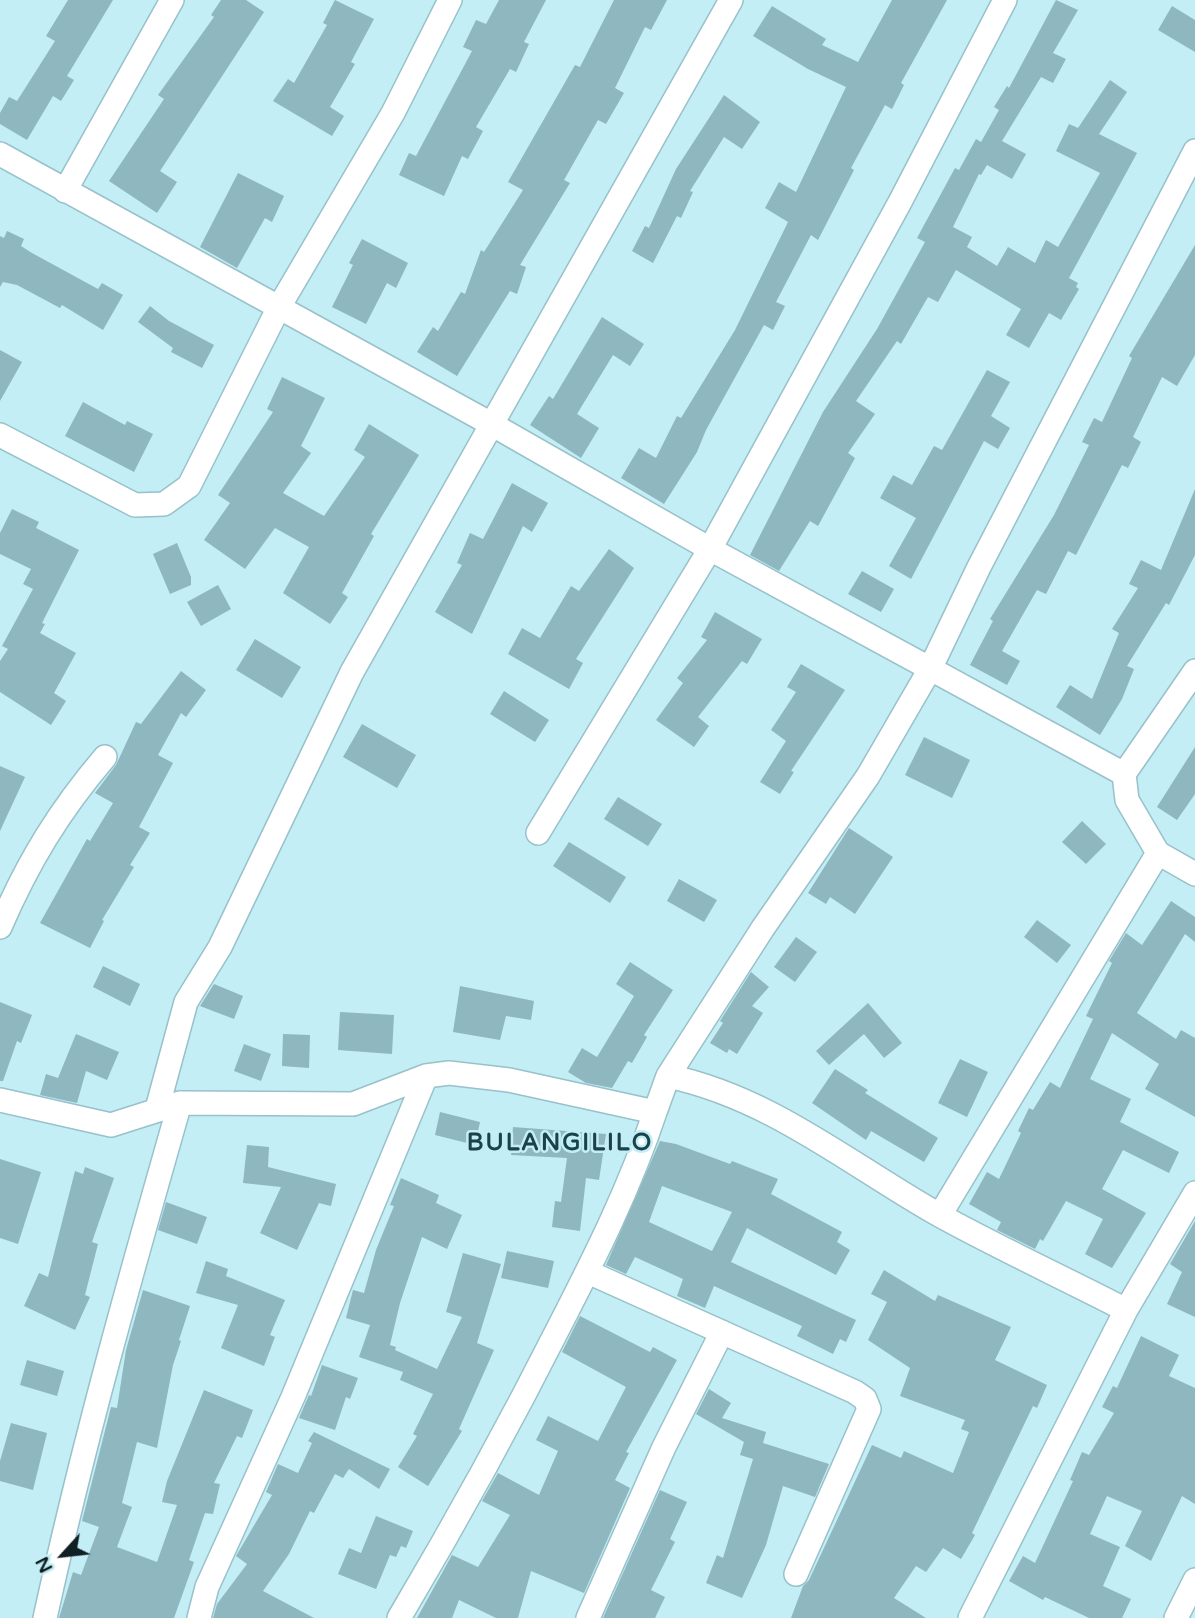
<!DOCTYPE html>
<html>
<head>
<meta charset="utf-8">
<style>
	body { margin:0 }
	#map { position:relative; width:1195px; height:1618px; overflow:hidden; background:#c3eef6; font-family:"Varela Round",sans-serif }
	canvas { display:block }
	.north { position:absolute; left:28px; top:1520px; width:70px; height:70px; -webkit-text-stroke:5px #c3eef6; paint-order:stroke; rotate:243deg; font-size:19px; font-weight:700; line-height:28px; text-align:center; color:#102023 }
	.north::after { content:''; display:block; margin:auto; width:24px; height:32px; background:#102023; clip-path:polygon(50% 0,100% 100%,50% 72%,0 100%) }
</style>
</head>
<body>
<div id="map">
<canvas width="1195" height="1618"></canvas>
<div class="north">N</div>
</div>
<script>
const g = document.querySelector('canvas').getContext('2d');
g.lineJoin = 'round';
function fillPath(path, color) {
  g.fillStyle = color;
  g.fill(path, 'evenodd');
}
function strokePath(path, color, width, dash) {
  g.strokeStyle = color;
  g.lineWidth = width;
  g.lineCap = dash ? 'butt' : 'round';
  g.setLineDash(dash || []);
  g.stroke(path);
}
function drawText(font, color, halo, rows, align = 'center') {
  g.font = font + ' "Varela Round",sans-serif';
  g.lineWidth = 5;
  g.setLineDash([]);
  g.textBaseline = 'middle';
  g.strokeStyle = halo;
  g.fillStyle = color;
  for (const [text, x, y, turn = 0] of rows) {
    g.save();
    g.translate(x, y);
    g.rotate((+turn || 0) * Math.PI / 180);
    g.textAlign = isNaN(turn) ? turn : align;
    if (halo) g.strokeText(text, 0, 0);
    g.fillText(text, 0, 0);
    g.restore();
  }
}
const building = new Path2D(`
	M68,0H113L67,76L74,80L61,101L53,96L27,140L0,124V113L9,97L17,101L55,41L46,36Z
	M221,0H246L264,12L160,171L177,182L157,213L109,181L164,99L158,95L214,17L211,15Z
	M335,0L374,19L351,62L355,64L330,107L344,116L332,136L273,101L288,79L294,83L327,25L323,23Z
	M499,0H546L524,42L529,44L516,72L510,69L476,127L483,131L468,159L462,156L444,196L399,175L409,153L416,156L472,51L463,47L476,20L486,24Z
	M614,0H667L651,30L645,27L615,88L624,93L606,124L598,120L564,180L570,183L520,265L526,267L517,294L510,291L457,376L417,352L433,327L438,331L461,292L465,294L481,250L484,252L523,190L508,182L575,65L580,67Z
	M892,0H947L901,83L904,85L892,109L885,105L851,168L854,170L818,240L811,235L776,302L785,306L773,330L764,325L706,430L697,452L664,504L621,478L639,448L656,458L677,416L681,418L735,330L788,222L765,208L779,182L796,192L846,87L808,69L753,36L772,6L826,39L822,45L858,62Z
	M1056,0L1078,10L1053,53L1066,59L1053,83L1041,77L1002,141L1026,154L1012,179L987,165L981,175L979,174L953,227L972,237L967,247L997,266L1008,247L1035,263L1046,240L1058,247L1100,173L1056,151L1069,124L1078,128L1110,80L1127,92L1099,134L1137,153L1069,278L1078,283L1076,287L1079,289L1061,320L1049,313L1029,348L1006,335L1021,309L956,270L938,302L928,297L901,344L897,341L856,401L875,414L848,453L855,458L818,526L810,521L779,571L750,555L823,412L877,329L925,242L917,238L955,168L959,170L976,139L981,142L999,110L994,107L1007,86L1009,88Z
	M1172,6L1195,20V52L1158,30Z
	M724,95L760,122L742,149L724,137L690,191L693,192L681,218L677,216L653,263L632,251L645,226L649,228L676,169Z
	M238,173L284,196L272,222L265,218L237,268L200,247Z
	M7,231L24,239L21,246L32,253L98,289L102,283L123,295L103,330L62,305L60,308L17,285L3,282L0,287V236L4,238Z
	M362,239L408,263L396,288L387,283L366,324L332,307L353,265L349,263Z
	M1195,245V355L1177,386L1162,377L1133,437L1141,442L1128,468L1122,465L1076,555L1068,551L1046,594L1037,590L1002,651L1020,661L1007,685L970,665L993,621L990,619L1054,515L1089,445L1082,442L1094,418L1102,422L1132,358L1129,356Z
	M150,306L169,321L214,345L202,368L171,352L173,348L138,322Z
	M602,317L644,344L630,366L613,355L577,414L599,428L581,458L530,425L549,396L553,399Z
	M0,350L22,362L0,401Z
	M987,370L1010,382L991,416L1010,428L998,449L984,441L911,579L889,566L916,518L880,498L893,475L912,485L934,446L942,450Z
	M282,377L325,398L301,446L311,453L283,493L324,516L365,457L354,450L369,424L419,455L371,534L374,536L342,593L348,597L330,624L283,593L309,547L275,528L245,569L204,540L230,503L218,495L273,412L267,409Z
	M83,402L125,425L127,421L153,434L134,472L65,436Z
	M512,483L548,503L532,532L523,526L472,634L435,612L462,565L457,563L470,533L483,539Z
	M1195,489V555L1169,605L1166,603L1127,666L1134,669L1122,699L1100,735L1056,707L1070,685L1092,699L1119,633L1112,629L1138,588L1129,584L1141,560L1161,570Z
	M12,509L39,522L36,528L79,550L42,623L45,624L40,633L76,653L54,693L66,701L51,725L0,692V661L8,649L2,646L33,589L23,584L31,569L0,554V533Z
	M177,543L191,577V585L170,594L153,554Z
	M609,549L634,568L576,659L583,663L569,689L508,654L522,628L540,638L571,586L579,591Z
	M862,571L894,589L881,612L848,594Z
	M218,585L231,609L201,626L187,602Z
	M715,612L762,639L747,664L742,661L698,717L709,726L694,747L656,720L683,683L677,678L707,640L701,637Z
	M255,639L301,667L282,698L236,670Z
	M801,664L845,690L791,771L794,772L780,794L760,782L786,741L771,730L796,692L787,687Z
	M181,671L206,690L186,717L181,713L158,755L173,763L139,827L150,833L130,865L134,867L102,920L104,921L90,948L40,923L87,839L90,841L113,803L95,793L116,765L136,722L141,724Z
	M504,691L549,720L535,742L490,714Z
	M362,724L416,755L397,788L343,757Z
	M924,737L970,760L952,798L905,775Z
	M1195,747V794L1177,820L1157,807Z
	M0,766L25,777L0,831Z
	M618,797L662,824L648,846L604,819Z
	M1082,821L1106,844L1086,864L1062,842Z
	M849,828L893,857L855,914L830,897L826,904L808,893Z
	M569,842L626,877L610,903L553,866Z
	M679,879L717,900L704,922L667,901Z
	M1171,901L1195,917V942L1185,934L1137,1013L1176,1039L1181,1030L1195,1038V1117L1145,1089L1159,1064L1112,1033L1090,1079L1131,1099L1120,1122L1179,1152L1169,1173L1123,1150L1102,1189L1146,1213L1112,1268L1085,1254L1103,1219L1066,1201L1043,1241L1040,1239L1035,1249L997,1230L1001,1222L969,1204L987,1172L999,1179L1021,1133L1018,1131L1029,1108L1033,1110L1050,1082L1060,1088L1093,1019L1086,1016L1112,963L1109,961L1126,933L1142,945Z
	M1037,920L1071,945L1057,963L1024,937Z
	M796,937L817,952L795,982L774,967Z
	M630,962L673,990L644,1035L647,1037L632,1063L628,1061L612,1088L586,1083L568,1072L582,1048L597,1057L634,996L616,984Z
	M103,966L140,984L130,1006L93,987Z
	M751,972L769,987L752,1006L763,1013L737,1054L729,1049L727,1053L710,1043L723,1023L720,1021Z
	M214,984L243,996L234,1019L200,1006Z
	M460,986L534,1001L531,1020L506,1016L500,1040L453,1032Z
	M0,1002L32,1015L21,1043L17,1041L3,1081H0Z
	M868,1003L902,1043L884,1058L864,1034L829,1065L816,1051Z
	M340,1012L394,1015L392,1054L338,1050Z
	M76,1034L119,1052L107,1080L86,1071L77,1103L40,1095L46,1074L58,1078Z
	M283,1034L310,1035L309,1068L282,1066Z
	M244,1044L271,1054L261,1081L234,1071Z
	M960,1059L988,1072L967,1117L938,1103Z
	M835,1069L868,1090L865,1093L938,1138L924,1162L871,1131L866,1140L812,1103Z
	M440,1112L480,1122L475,1145L435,1135Z
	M513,1127L606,1134L599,1180L586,1178L580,1231L552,1227L555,1201L561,1202L567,1158L511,1155Z
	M660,1141L676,1144L730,1164L732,1161L778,1179L771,1194L842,1232L837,1242L850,1250L836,1275L747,1228L731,1262L856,1320L846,1342L840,1339L833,1354L797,1336L802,1326L714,1286L705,1308L677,1296L683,1279L635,1257L626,1274L606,1265ZM662,1186L732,1212L712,1251L649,1222Z
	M247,1145L269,1147L268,1167L336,1184L331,1206L319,1203L297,1250L260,1233L281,1187L243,1183Z
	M0,1159L41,1172L18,1244L0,1238Z
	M85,1167L114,1178L92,1242L98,1244L85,1295L90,1297L75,1330L24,1306L39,1273L48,1277L75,1171L83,1174Z
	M401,1178L439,1195L436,1203L462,1215L447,1249L422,1237L400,1303L390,1345L396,1347L395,1350L437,1369L462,1317L446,1312L463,1253L501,1264L477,1343L494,1350L459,1429L462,1431L428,1486L398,1467L417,1436L413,1434L433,1394L400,1380L403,1372L359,1357L370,1325L346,1318L353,1290L364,1293L376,1250L394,1206L390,1205Z
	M166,1202L207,1217L197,1244L158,1230Z
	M1195,1221V1317L1167,1304L1182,1272L1170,1264Z
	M507,1251L554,1261L548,1288L501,1278Z
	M206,1261L228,1269L226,1276L285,1300L270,1335L275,1337L264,1366L221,1348L238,1305L196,1293Z
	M884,1270L935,1301L938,1295L1011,1327L995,1360L1047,1385L1037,1408L1033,1406L972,1533L975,1535L961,1559L943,1548L926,1572L916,1566L894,1598L926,1618H791L803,1586L809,1580L872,1445L901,1458L904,1451L953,1473L969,1432L961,1429L965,1420L900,1396L910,1368L868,1340L887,1302L871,1294Z
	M143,1290L190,1306L179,1340L181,1341L173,1365L157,1448L137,1442L122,1503L132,1507L117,1547L157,1562L177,1505L162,1502L167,1481L204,1390L253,1410L242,1438L237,1436L214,1483L220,1484L213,1514L205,1513L189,1560L194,1562L174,1618H59L73,1572L81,1575L99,1527L82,1521L111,1407L117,1408L126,1350Z
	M580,1316L650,1352L653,1347L677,1360L626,1452L629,1453L615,1480L630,1488L584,1593L531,1571L518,1618H496L459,1600L452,1618H417L452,1555L478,1567L510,1515L482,1501L498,1473L539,1495L558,1451L536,1440L548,1416L598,1441L626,1387L562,1352Z
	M1141,1336L1179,1355L1169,1376L1195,1388V1504L1182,1496L1151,1561L1125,1546L1142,1511L1107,1496L1090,1534L1120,1547L1103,1586L1131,1599L1122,1618H1089L1045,1597L1043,1600L1009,1581L1023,1556L1035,1563L1073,1481L1070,1480L1082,1452L1089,1455L1114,1413L1102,1407L1113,1386L1117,1388Z
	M27,1360L64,1371L57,1396L20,1385Z
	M322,1365L358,1378L350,1399L346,1397L335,1430L299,1418L309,1395L311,1396Z
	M709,1389L731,1403L722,1418L766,1432L763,1443L829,1464L815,1497L783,1486L766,1545L742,1598L706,1583L717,1555L723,1558L753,1459L740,1455L744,1442L696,1414Z
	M11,1423L47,1433L33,1490L0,1481V1461Z
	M314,1432L390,1469L379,1489L349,1469L343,1478L335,1474L314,1513L310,1511L289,1554L263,1591L314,1618H213L217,1604L247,1564L236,1556L272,1495L266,1492L278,1464L298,1473L312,1443L308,1441Z
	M660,1490L687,1502L670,1539L675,1542L651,1590L665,1597L655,1618H603Z
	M376,1516L413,1531L406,1548L401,1546L396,1557L390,1555L376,1589L338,1574L349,1548L361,1553Z`);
const street = new Path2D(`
	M0,154L493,425L710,549L1124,774
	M65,191L172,0
	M0,435L135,505L164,504L189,486L279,307L393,113L450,0
	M1195,671L1124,774L1127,800L1158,853L1195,874
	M538,833L710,549L900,202L1005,0
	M0,927C28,862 59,811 105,757
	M668,1076L763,928L868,776L930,669L979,567L1195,151
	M0,1100L111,1125L180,1103L353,1104L426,1076L449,1073L509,1080L655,1112L668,1076C772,1098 850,1165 941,1216C1001,1249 1064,1278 1126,1310
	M157,1109L186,1002L220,947L352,672L731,0
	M940,1215L1158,853
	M588,1272L855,1392L865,1399L869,1409L796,1574
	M45,1618C83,1444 131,1274 180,1103
	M199,1618L207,1587L293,1397L426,1076
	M399,1618C456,1522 510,1424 560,1325C596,1255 630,1187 655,1112
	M588,1618L664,1447L722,1332
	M970,1618L1126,1310L1195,1193
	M1176,1618L1195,1580`);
const districtNames = [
	["BULANGILILO",560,1144]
];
fillPath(building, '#8eb7c0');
strokePath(street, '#98c1ca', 26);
strokePath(street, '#fff', 23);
g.letterSpacing = '2px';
drawText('bold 24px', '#1b424a', '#c3eef6', districtNames);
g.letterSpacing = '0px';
</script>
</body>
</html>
